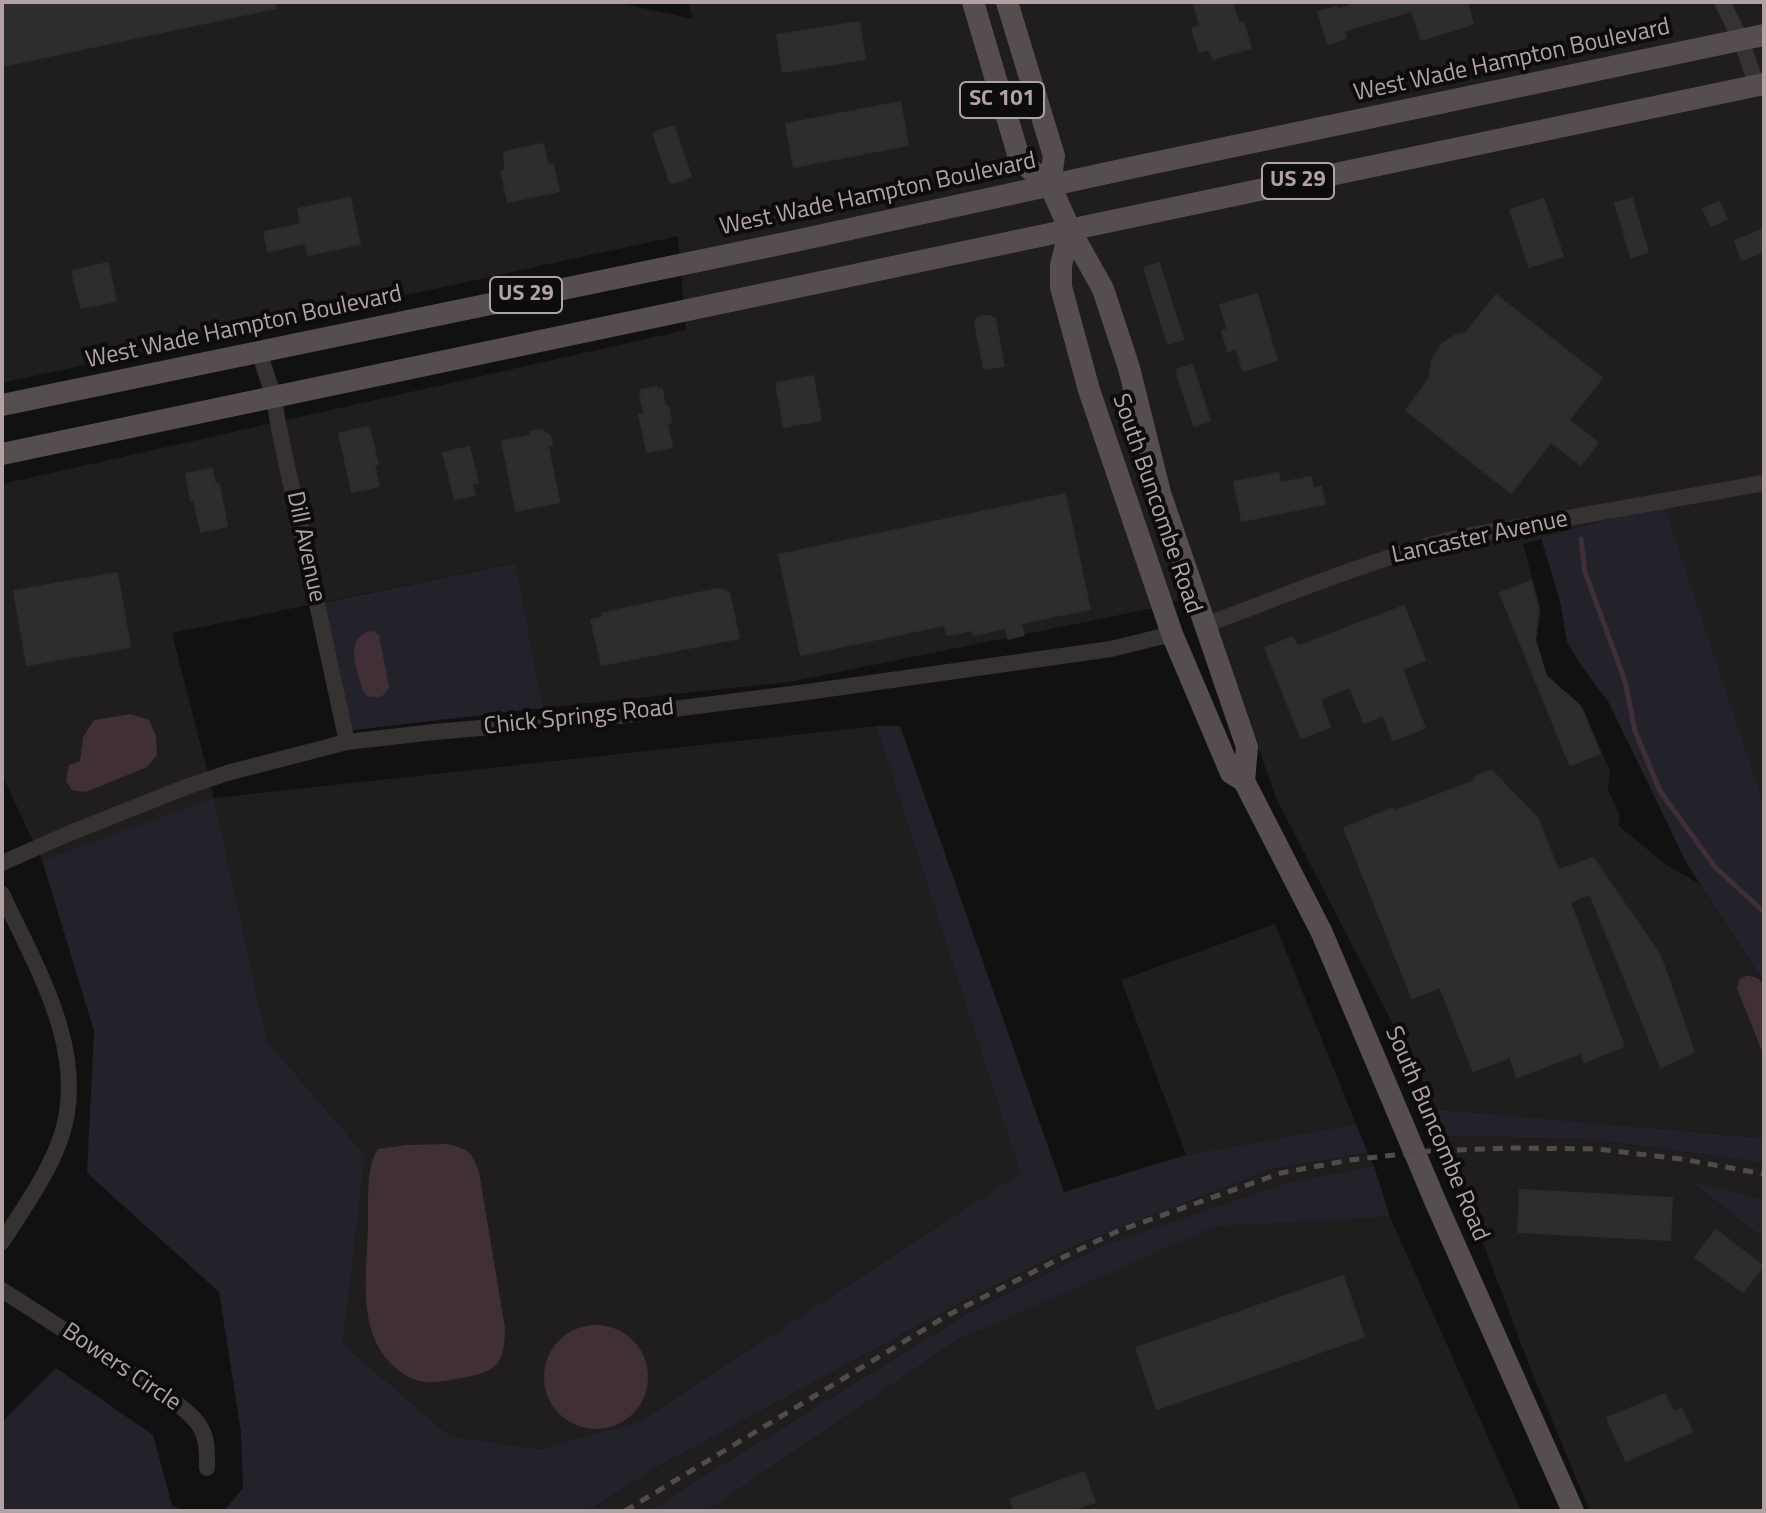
<!DOCTYPE html>
<html>
<head>
<meta charset="utf-8">
<style>
	body { margin:0 }
	#map { position:relative; width:1766px; height:1513px; overflow:hidden; background:#121111; font-family:"Titillium Web",sans-serif }
	canvas { display:block }
	.frame { position:absolute; inset:0; border:4px solid #b3a2a4; pointer-events:none }
</style>
</head>
<body>
<div id="map">
<canvas width="1766" height="1513"></canvas>
<div class="frame"></div>
</div>
<script>
const g = document.querySelector('canvas').getContext('2d');
g.lineJoin = 'round';
function fillPath(path, color) {
  g.fillStyle = color;
  g.fill(path, 'evenodd');
}
function strokePath(path, color, width, dash) {
  g.strokeStyle = color;
  g.lineWidth = width;
  g.lineCap = dash ? 'butt' : 'round';
  g.setLineDash(dash || []);
  g.stroke(path);
}
function drawText(font, color, halo, rows, align = 'center') {
  g.font = font + ' "Titillium Web",sans-serif';
  g.lineWidth = 8;
  g.setLineDash([]);
  g.textBaseline = 'middle';
  g.strokeStyle = halo;
  g.fillStyle = color;
  for (const [text, x, y, turn = 0] of rows) {
    g.save();
    g.translate(x, y);
    g.rotate((+turn || 0) * Math.PI / 180);
    g.textAlign = isNaN(turn) ? turn : align;
    if (halo) g.strokeText(text, 0, 0);
    g.fillText(text, 0, 0);
    g.restore();
  }
}
const built = new Path2D(`
	M2,2H615L693,19L688,2H1764V804L1664,504L1523,544L1541,610L1536,640L1547,675L1583,708L1610,771L1608,790L1620,816L1618,825L1666,865L1700,884L1764,982V1138L1437,1109L1276,798L1204,593L1154,608L789,682L543,708L514,563L172,633L214,798L876,726L1020,1173L640,1421L540,1449L450,1436L343,1344L365,1155L267,1041L214,799L42,860L2,775V484L686,330L678,236L2,383Z
	M1275,924L1356,1124L1186,1155L1121,980Z
	M1443,1136L1598,1140L1764,1163V1200L1691,1182L1764,1239V1511H1590L1531,1370Z
	M1368,1153L1374,1166L1285,1183L1107,1244L970,1312L647,1511H588L654,1469L960,1303L1079,1244L1272,1169Z
	M1390,1217L1521,1511H707L956,1341L1216,1225Z`);
const green = new Path2D(`
	M1664,504L1764,804V982L1687,864L1609,703L1580,664L1567,642L1560,601L1541,538Z
	M515,563L543,708L337,732L312,605Z
	M876,726H900L1064,1192L1186,1155L1356,1124L1368,1153L1272,1169L1079,1244L960,1303L654,1469L588,1511H224L243,1488L241,1432L219,1292L87,1173L94,1031L42,860L214,798L267,1041L365,1155L343,1344L450,1436L540,1449L640,1421L1020,1173Z
	M1437,1109L1764,1138V1163L1598,1140L1443,1136Z
	M1374,1166L1390,1217L1216,1226L956,1341L707,1511H647L970,1312L1107,1244L1285,1183Z
	M1689,1180L1764,1200V1239Z
	M56,1368L153,1435L172,1505L183,1511H2V1430L5,1419Z`);
const water = new Path2D(`
	M372,631L379,635L389,687C385,698 377,698 367,696L363,691C358,671 342,636 372,631Z
	M131,714L149,720L156,736L157,755L147,767L86,792L72,790L66,781L69,765L80,761L83,737L94,720Z
	M1746,976C1755,976 1759,978 1764,985V1056L1737,988L1740,979Z
	M448,1144C470,1150 471,1151 479,1172L505,1328C505,1340 504,1354 497,1364C489,1373 475,1375 463,1378C454,1379 443,1382 433,1382C409,1384 386,1364 376,1342C360,1308 367,1264 368,1227C369,1205 365,1167 378,1149L407,1145Z
	M544 1377a52 52 0 1 1 104 0a52 52 0 1 1-104 0Z`);
const stream = new Path2D(`
	M1581,539L1585,572L1625,681L1635,731L1660,791L1715,867L1764,912`);
const building = new Path2D(`
	M2,2H275L276,8L2,66Z
	M1207,2H1232L1239,24L1243,22L1251,48L1213,59L1209,49L1199,52L1192,28L1200,26L1194,6Z
	M1361,2H1467L1473,24L1421,40L1412,11L1343,31L1346,38L1328,44L1318,12L1336,7V10Z
	M859,22L865,59L783,72L777,35Z
	M900,102L908,145L794,167L786,124Z
	M674,126L691,176L686,177V179L674,183L673,182H670L653,133Z
	M543,144L548,166L553,165L559,191L508,202L501,171L505,170L504,152Z
	M350,198L360,244L308,255L305,243L268,251L264,232L301,224L298,209Z
	M1632,198L1648,252L1631,257L1615,203Z
	M1544,199L1563,256L1529,267L1510,210Z
	M1719,202L1727,219L1711,226L1703,209Z
	M1764,229V251L1742,260L1735,241Z
	M108,263L116,301L81,308L72,271Z
	M1159,263L1183,339L1168,344L1144,268Z
	M1257,294L1277,360L1243,371L1236,348L1228,351L1222,331L1228,329L1220,305Z
	M1496,295L1602,378L1569,420L1598,443L1581,465L1551,442L1511,493L1406,410L1429,379L1432,360L1442,344L1456,335L1466,333Z
	M983,316H990L995,319L1004,366L984,369L975,323L978,318Z
	M1192,365L1210,421L1194,426L1176,370Z
	M813,376L821,420L784,427L776,383Z
	M657,387L658,390L662,389L665,406H668L671,422L667,424L672,447L647,452L639,415L644,414L640,395L642,394L641,390Z
	M369,427L378,464L374,465L379,486L352,492L339,433Z
	M542,430L550,436L552,445L548,446L559,502L516,511L502,441L530,436V432Z
	M469,447L478,483L472,484L475,495L455,499L443,453Z
	M212,469L215,484H219L227,526L201,532L194,500L191,501L186,474Z
	M1278,473L1280,483L1311,477L1313,489L1321,487L1325,504L1242,521L1234,482Z
	M1065,494L1090,609L1021,623L1024,635L1008,639L1006,628L973,635L972,630L947,635L945,625L801,655L779,555Z
	M117,573L130,647L27,665L14,591Z
	M1531,581L1538,609L1535,640L1546,676L1580,706L1600,753L1570,765L1500,593Z
	M718,589L729,592L739,638L602,665L591,620L602,618V614L622,609Z
	M1404,606L1425,660L1402,669L1425,728L1393,740L1383,715L1364,723L1350,687L1320,699L1330,727L1301,738L1265,648L1293,637L1297,647Z
	M1491,770L1538,819L1558,870L1593,858L1660,955L1694,1052L1661,1067L1590,894L1570,902L1624,1046L1584,1062L1581,1053L1517,1077L1510,1057L1473,1071L1440,987L1412,998L1344,828L1394,808L1395,811L1475,781L1474,778Z
	M1520,1190L1672,1198L1670,1240L1518,1232Z
	M1716,1230L1763,1266L1743,1292L1695,1257Z
	M1343,1276L1364,1337L1157,1409L1136,1348Z
	M1665,1394L1673,1412L1682,1409L1692,1432L1626,1461L1607,1418Z
	M1084,1472L1095,1502L1069,1511H1015L1010,1499Z`);
const minor = new Path2D(`
	M1722,2L1741,40L1757,86
	M259,352L274,398L279,429L347,742
	M1205,625C1288,594 1370,560 1456,538L1764,483
	M2,863L70,833L186,787L227,773L347,742L434,732L619,716L807,692L1111,649L1172,634
	M2,894C36,967 88,1051 62,1134C50,1172 23,1209 2,1242
	M2,1290L174,1401C202,1424 208,1430 207,1468`);
const major = new Path2D(`
	M973,2L1020,161L1050,185L1070,230L1103,289L1129,368L1160,493L1247,747L1244,781
	M1007,2L1054,156L1050,185
	M1070,230L1061,265V287L1089,390L1172,634L1231,773L1244,781L1322,933L1436,1203L1573,1511
	M2,405L795,241L1144,165L1764,35
	M2,454L1764,84`);
const rail = new Path2D(`
	M625,1511L948,1315L1049,1264L1118,1231L1281,1173L1350,1160L1430,1151L1512,1148L1597,1149L1681,1159L1764,1174`);
const shields = [
	[1002,100,84],
	[1298,181,72],
	[526,295,72]
];
const shieldNames = [
	["SC 101",1002,100],
	["US 29",1298,181],
	["US 29",526,295]
];
const streetNames = [
	["West Wade Hampton Boulevard",1512,61,-12],
	["West Wade Hampton Boulevard",878,195,-12],
	["West Wade Hampton Boulevard",244,328,-12],
	["South Buncombe Road",1156,504,71],
	["Lancaster Avenue",1480,538,-12],
	["Dill Avenue",305,547,78],
	["Chick Springs Road",579,718,-6],
	["South Buncombe Road",1436,1134,67],
	["Bowers Circle",121,1368,34]
];
fillPath(built, '#1f1d1d');
fillPath(green, '#23212a');
fillPath(water, '#412f37');
strokePath(stream, '#412f37', 5);
fillPath(building, '#2e2c2c');
strokePath(building, '#2e2b2b', 2);
strokePath(minor, '#373232', 16);
strokePath(major, '#564e4e', 22);
strokePath(rail, '#524b4b', 5, [10, 8]);
for (const [x, y, w] of shields) {
  const box = new Path2D();
  box.roundRect(x - w / 2, y - 18, w, 36, 6);
  g.fillStyle = '#0d0c0c';
  g.fill(box);
  strokePath(box, '#b3a2a4', 2);
}
drawText('bold 22px', '#b3a2a4', null, shieldNames);
drawText('24px', '#b3a2a4', '#0d0c0c', streetNames);
</script>
</body>
</html>
